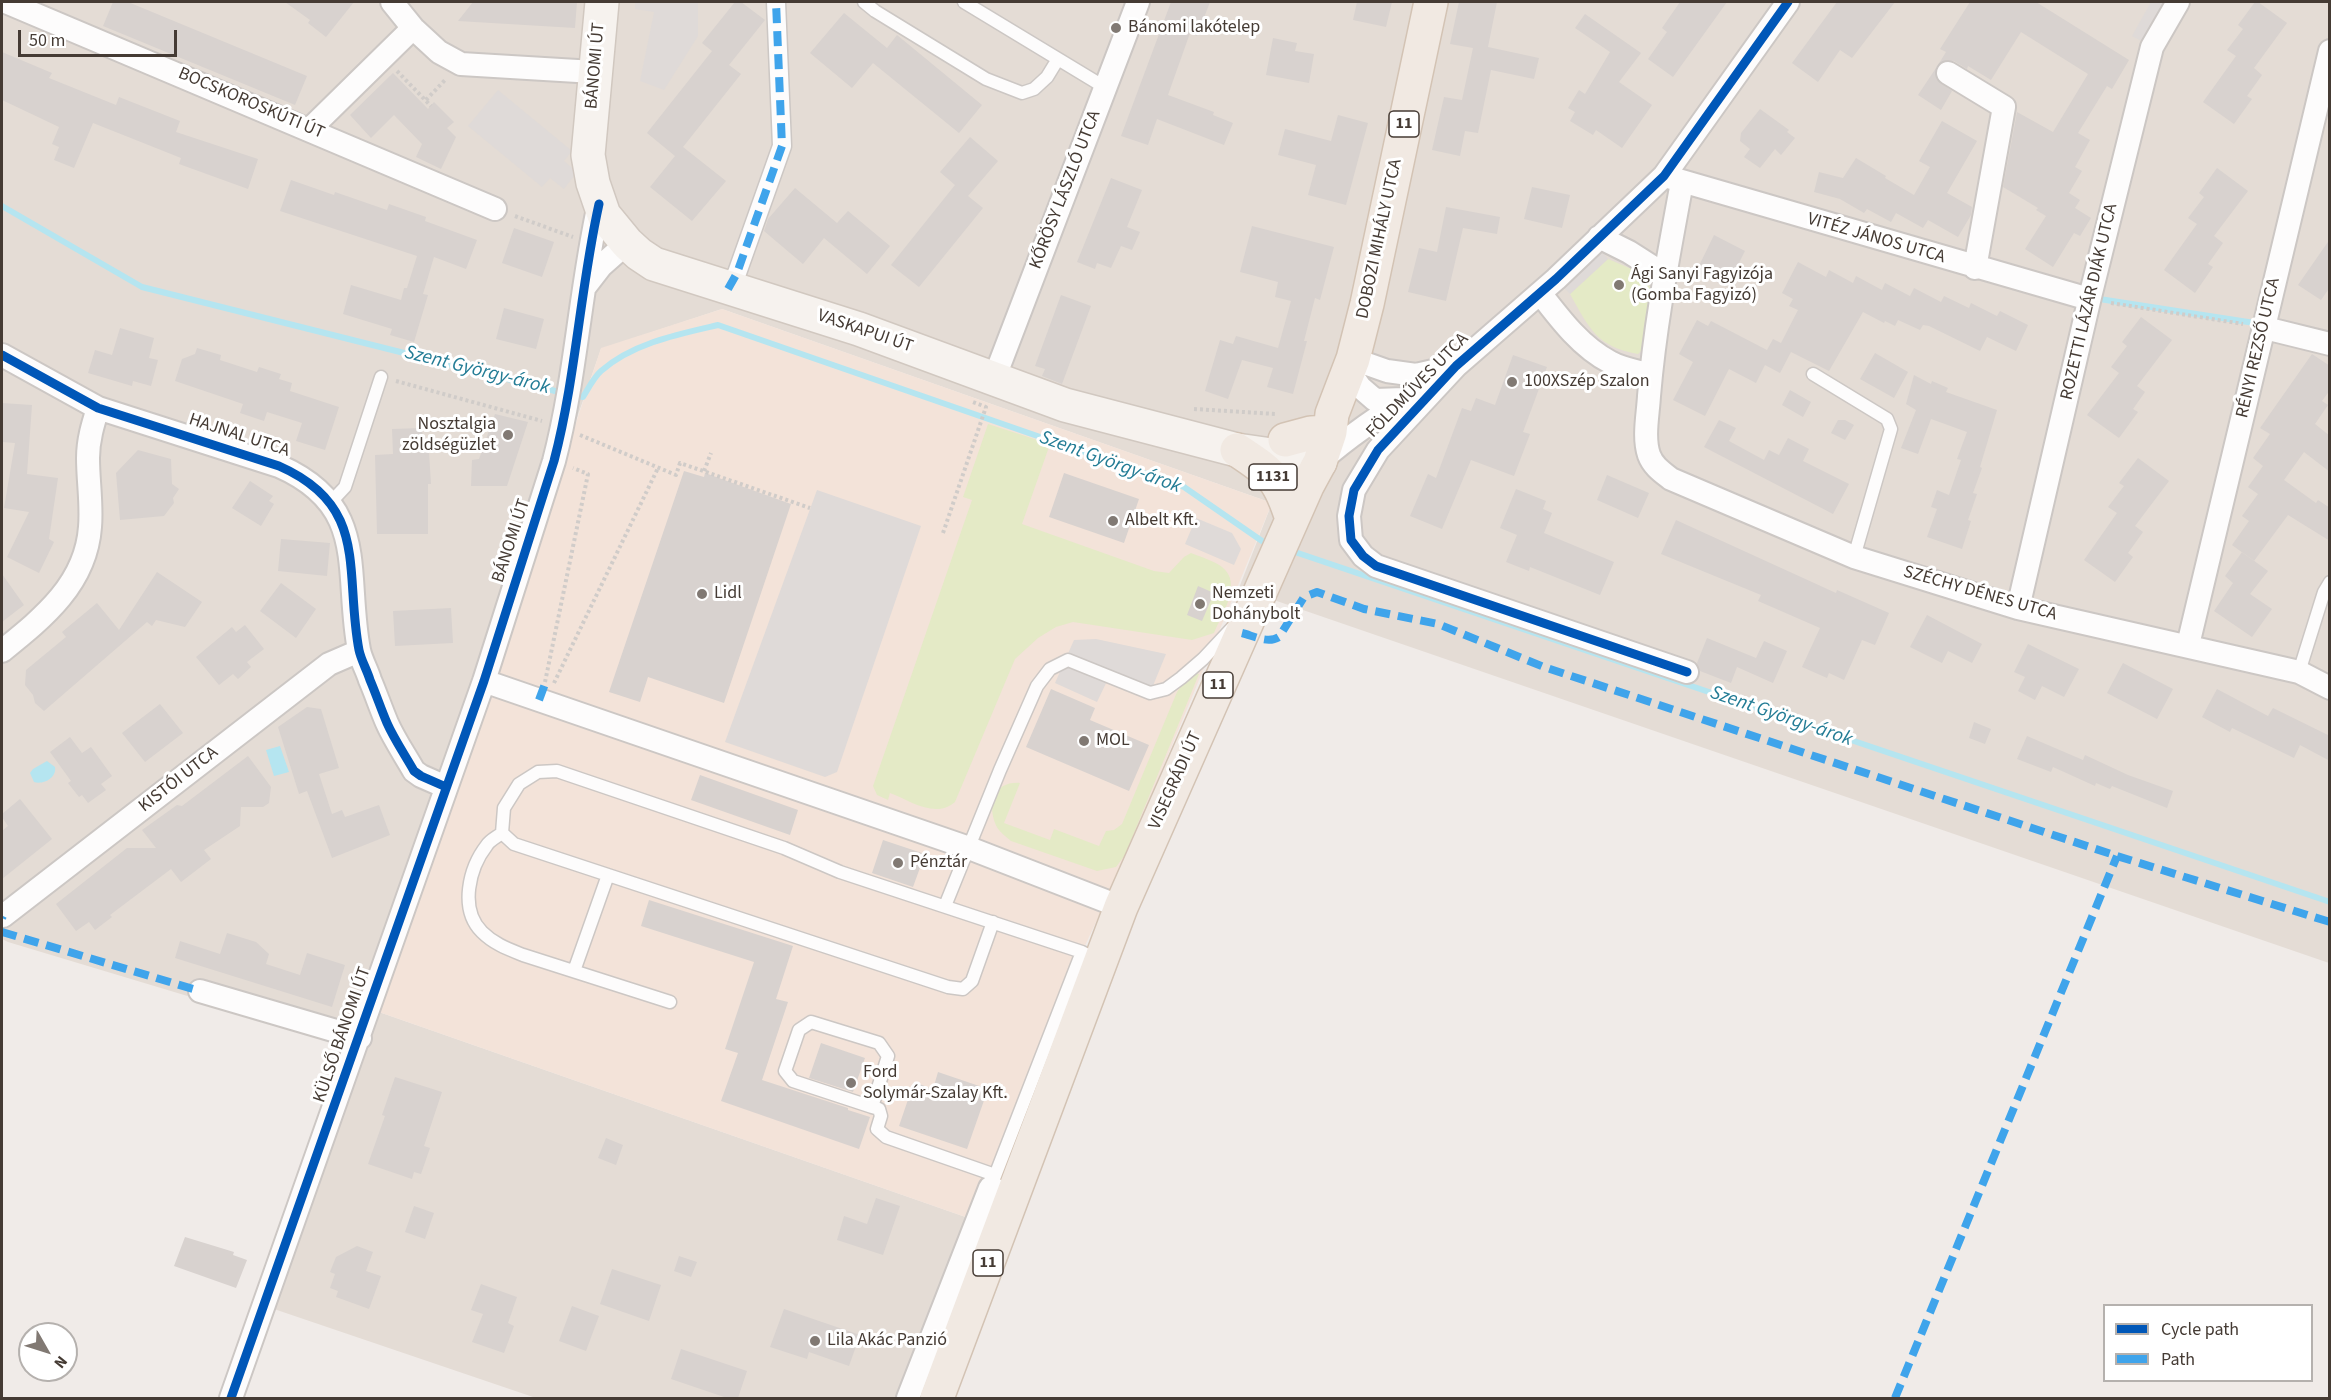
<!DOCTYPE html>
<html>
<head>
<meta charset="utf-8">
<style>
	body { margin:0 }
	#map { position:relative; width:2331px; height:1400px; overflow:hidden; background:#f0ebe8; font-family:"Source Sans 3",sans-serif }
	canvas { display:block }
	.frame { position:absolute; inset:0; border:3px solid #453b34; pointer-events:none }
	.legend { position:absolute; left:2103px; top:1304px; width:210px; height:78px; box-sizing:border-box; background:#fff; border:2px solid #b5b1ae; margin:0; padding:8px 10px; list-style:none; font-size:18px; color:#453b34 }
	.legend li { display:flex; align-items:center; gap:12px; height:30px }
	.legend b { width:30px; border:2px solid #b5b1ae }
	.north { position:absolute; left:18px; top:1322px; width:60px; height:60px; box-sizing:border-box; background:#fff; border:2px solid #b5b1ae; border-radius:50%; rotate:129deg; font-size:16px; font-weight:700; line-height:24px; text-align:center; color:#453b34 }
	.north::after { content:''; display:block; margin:auto; width:21px; height:27px; background:#817973; clip-path:polygon(50% 0,100% 100%,50% 72%,0 100%) }
	.scale { position:absolute; left:18px; top:30px; width:159px; height:27px; box-sizing:border-box; border:3px solid #453b34; border-top:0; padding-left:8px; font-size:18px; line-height:21px; white-space:nowrap; color:#453b34; -webkit-text-stroke:4px #fff; paint-order:stroke }
</style>
</head>
<body>
<div id="map">
<canvas width="2331" height="1400"></canvas>
<div class="frame"></div>
<ul class="legend">
<li><b style="height:8px;background:#0057b8"></b>Cycle path</li>
<li><b style="height:8px;background:#3fa4eb"></b>Path</li>
</ul>
<div class="north">N</div>
<div class="scale">50 m</div>
</div>
<script>
const g = document.querySelector('canvas').getContext('2d');
g.lineJoin = 'round';
function fillPath(path, color) {
  g.fillStyle = color;
  g.fill(path, 'evenodd');
}
function strokePath(path, color, width, dash) {
  g.strokeStyle = color;
  g.lineWidth = width;
  g.lineCap = dash ? 'butt' : 'round';
  g.setLineDash(dash || []);
  g.stroke(path);
}
function drawText(font, color, halo, rows, align = 'center') {
  g.font = font + ' "Source Sans 3",sans-serif';
  g.lineWidth = 6;
  g.setLineDash([]);
  g.textBaseline = 'middle';
  g.strokeStyle = halo;
  g.fillStyle = color;
  for (const [text, x, y, turn = 0] of rows) {
    g.save();
    g.translate(x, y);
    g.rotate((+turn || 0) * Math.PI / 180);
    g.textAlign = isNaN(turn) ? turn : align;
    if (halo) g.strokeText(text, 0, 0);
    g.fillText(text, 0, 0);
    g.restore();
  }
}
const residential = new Path2D(`
	M2,2H2329V963L1239,588L1272,503L722,309L601,349L357,1047L8,942L2,939Z
	M379,1012L977,1221L908,1398H536L274,1309Z`);
const commercial = new Path2D(`
	M722,309L1272,503L1123,864L1082,952L977,1221L379,1012L601,348Z`);
const green = new Path2D(`
	M1608,259L1634,270L1651,288L1644,348L1638,354C1597,347 1589,328 1570,294Z
	M988,424L1050,444L1022,524L1154,571L1169,573L1184,557L1191,553C1201,557 1214,561 1222,567C1243,583 1222,614 1214,633L1192,640L1073,622L1056,627L1038,638L1015,659L955,802C935,819 911,801 890,793L888,800L877,795L873,786L972,500L963,497Z
	M1194,673L1199,674L1125,855L1116,867L1097,871L1011,841C1005,836 997,830 995,823C987,801 996,781 1020,783L1004,823L1050,840L1054,829L1099,846L1106,831L1114,830L1122,824L1177,692L1186,679Z`);
const parking = new Path2D(`
	M635,2H698V36L664,90L640,81L654,12L635,9Z
	M2151,2H2178L2152,47L2132,36Z
	M498,90L572,151L564,161L577,172L564,189L550,178L542,187L468,126Z
	M1593,243L1608,259L1570,294L1556,279Z
	M817,490L921,526L837,772L825,777L725,742Z
	M1196,518L1232,533L1241,549L1234,565L1185,544Z
	M1096,639L1166,654L1150,693L1109,677L1097,702L1055,683L1074,640Z`);
const water = new Path2D(`
	M280,746L289,772L274,776L266,750Z
	M47,761L55,767C57,778 43,785 34,782L30,773L33,769Z`);
const stream = new Path2D(`
	M2,206L142,287L563,393
	M2093,298L2261,324
	M573,395L583,397C588,389 594,377 601,371C633,343 679,334 718,325L1184,487L1262,541L1271,544
	M1289,550L2330,902`);
const building = new Path2D(`
	M113,2H128L307,76L295,105L103,26Z
	M285,2H354L326,37L308,23L310,20Z
	M473,2H577L575,28L458,21Z
	M735,2H741L765,20L729,65L741,74L683,147L726,181L692,221L650,187L675,156L647,133L712,51L702,43Z
	M1171,2H1210L1197,36L1190,33L1168,95L1214,112L1213,115L1233,123L1224,145L1157,119L1148,145L1121,136Z
	M1357,2H1392L1386,27L1353,20Z
	M1459,2H1497L1488,47L1539,58L1534,79L1491,70L1478,133L1465,131L1460,156L1432,150L1444,97L1462,100L1473,48L1450,44Z
	M1680,2H1727L1673,77L1648,59L1667,32L1662,28Z
	M1837,2H1895L1852,58L1840,50L1818,82L1792,63Z
	M1970,2H2036L2129,60L2112,89L2107,86L2078,133L2090,140L2075,167L2082,171L2069,193L2080,200L2075,208L2091,218L2080,236L2074,233L2053,267L2025,249L2046,216L2036,210L2038,208L2003,187L2017,112L2053,132L2088,74L2021,32L1991,80L1968,66L1967,69L1954,61L1948,60L1938,65L1946,52L1940,49Z
	M2255,2H2258L2287,23L2254,68L2262,75L2247,96L2252,99L2234,124L2203,102L2236,56L2227,50L2243,29L2238,25Z
	M844,13L887,48L897,35L982,105L959,133L873,63L852,88L810,53Z
	M1585,14L1641,53L1619,82L1652,105L1622,148L1596,130L1593,135L1570,121L1575,112L1568,108L1579,90L1585,94L1610,52L1575,28Z
	M1273,38L1297,43L1295,51L1314,54L1309,83L1266,75Z
	M2,52L52,73L49,78L116,105L119,97L180,121L176,132L258,159L248,189L179,164L181,158L93,123L74,168L54,160L59,147L52,144L59,127L2,100Z
	M1936,68L1937,80L1952,91L1941,110L1918,95Z
	M393,73L428,109L434,102L454,122L447,128L456,137L441,169L416,157L422,144L394,115L371,138L350,115Z
	M1760,109L1789,130L1787,132L1795,138L1781,155L1775,149L1760,168L1744,157L1750,149L1740,141L1741,133Z
	M1338,115L1368,123L1346,205L1308,195L1316,165L1278,155L1285,129L1331,141Z
	M1942,121L1977,141L1947,193L1972,207L1971,215L1958,237L1928,220L1923,228L1896,213L1891,222L1867,209L1864,213L1840,199L1814,192L1819,172L1843,178L1856,158L1886,176L1885,178L1914,195L1930,167L1919,161Z
	M970,137L998,161L968,196L983,208L919,287L891,265L955,185L940,172Z
	M2217,168L2248,191L2214,236L2223,243L2208,264L2213,267L2195,293L2164,270L2197,224L2188,218L2204,197L2199,193Z
	M1111,178L1142,190L1127,227L1140,232L1132,250L1121,246L1111,268L1097,263L1095,269L1077,262Z
	M291,180L334,195L335,192L387,210L389,204L426,217L425,221L477,240L466,269L434,257L423,294L428,295L414,342L390,335L392,329L343,314L351,285L401,300L404,288H407L417,256L280,211Z
	M1532,187L1570,195L1562,228L1524,219Z
	M795,188L837,223L848,211L890,246L867,274L824,238L803,264L764,231L768,219Z
	M1446,207L1500,217L1497,234L1463,228L1446,301L1408,292L1419,248L1437,252Z
	M1252,226L1334,247L1320,300L1315,298L1304,341H1307L1293,394L1267,387L1273,368L1242,360L1228,399L1205,391L1220,340L1233,344L1236,336L1278,348L1291,301L1275,297L1278,282L1240,272Z
	M514,228L554,242L542,277L502,263Z
	M1714,235L1745,251L1727,287L1696,272Z
	M2330,239V287L2321,300L2298,285Z
	M1798,262L1826,277L1829,270L1853,283L1856,276L1882,290L1885,283L1910,296L1914,288L1941,302L1944,296L1969,308L1971,303L1997,316L2000,311L2028,325L2016,351L1987,337L1980,351L1929,326L1923,325L1920,330L1898,320L1895,326L1885,321L1884,323L1863,312L1829,371L1791,352L1780,373L1765,365L1756,383L1729,369L1705,416L1673,400L1693,362L1679,354L1697,320L1708,326L1711,321L1767,350L1773,339L1781,343L1798,310L1789,306L1793,299L1782,293Z
	M1061,295L1091,306L1062,384L1042,376L1045,369L1035,366Z
	M504,308L544,319L536,349L496,339Z
	M2141,317L2172,340L2137,386L2145,392L2133,409L2138,412L2119,438L2087,415L2119,373L2111,367L2127,346L2122,342Z
	M120,328L154,338L149,358L158,360L151,386L133,381L132,386L88,373L95,350L112,355Z
	M197,348L221,355L220,360L257,372L259,367L281,374L279,379L292,383L290,391L339,407L325,450L296,441L302,423L267,412L264,421L240,413L243,404L175,381L182,359L195,354Z
	M1875,353L1908,372L1894,398L1860,379Z
	M2312,354L2330,366V390L2322,401L2328,405L2315,424L2330,436V472L2304,452L2284,480L2316,503L2318,500L2330,508V541L2288,515L2254,561L2232,545L2249,521L2242,516L2258,494L2248,487L2263,466L2253,458L2270,434L2260,428Z
	M1513,355L1547,367L1523,432L1530,434L1514,476L1471,460L1442,529L1410,516L1428,474L1436,478L1462,408L1471,411L1476,398L1495,405Z
	M1914,375L1931,384L1932,381L1948,388L1946,392L1997,410L1980,467L1982,468L1973,493L1977,494L1968,520L1971,521L1962,549L1927,537L1937,509L1931,507L1937,490L1949,495L1961,460L1957,459L1967,432L1931,419L1918,454L1901,448L1916,410L1906,404Z
	M1790,390L1811,402L1803,417L1782,405Z
	M2,403L32,405L27,474L58,478L49,539L54,542L39,573L7,557L29,512L4,508L15,443L2,442Z
	M495,414L528,422L507,486H471L472,460L479,459Z
	M1719,420L1736,428L1729,441L1764,460L1769,450L1779,455L1788,438L1809,449L1803,461L1849,484L1833,514L1704,447Z
	M1838,420H1845L1854,425L1845,440L1831,433Z
	M422,428L424,452H429L431,484H428V534H377L375,455L393,454L392,429Z
	M138,450L171,459L172,484L179,489L173,498L174,503L164,516L120,520L116,473Z
	M2138,458L2169,481L2135,526L2143,532L2128,553L2133,557L2115,582L2084,560L2117,513L2108,507L2124,486L2119,483Z
	M684,471L704,477L705,473L791,504L724,703L648,677L640,702L609,692Z
	M1064,473L1139,499L1124,543L1049,517Z
	M1607,475L1649,493L1638,518L1597,500Z
	M250,481L273,496L269,501L274,504L261,526L232,508Z
	M1516,489L1546,501L1543,509L1552,513L1544,533L1614,562L1600,595L1530,567L1529,571L1506,562L1517,535L1500,528Z
	M1676,520L1836,593L1837,590L1889,613L1875,645L1862,640L1844,680L1829,673L1827,678L1802,667L1820,628L1758,601L1761,595L1661,554Z
	M281,539L330,543L327,576L278,571Z
	M2242,552L2268,571L2250,594L2272,609L2252,637L2214,611L2233,583L2225,576Z
	M157,572L202,602L185,627L156,620L152,626L147,622L44,711L35,703L33,695L25,685L26,670L66,637L62,632L97,603L119,630Z
	M2,574L24,605L2,622Z
	M281,583L316,609L296,638L260,611Z
	M1198,586L1214,593L1202,621L1187,615Z
	M451,608L453,643L395,646L393,611Z
	M1927,615L1982,644L1972,663L1948,651L1942,663L1910,647Z
	M245,625L264,649L247,662L251,667L238,679L233,674L219,685L196,657L232,627L236,632Z
	M1707,638L1756,658L1764,641L1787,651L1773,683L1737,667L1731,683L1700,671L1697,663Z
	M2028,644L2079,669L2064,697L2042,686L2035,700L2018,691L2025,677L2014,672Z
	M2123,663L2173,689L2157,719L2107,693Z
	M1051,689L1095,708L1090,720L1149,745L1129,791L1026,747Z
	M2217,689L2268,716L2273,708L2330,736V761L2300,745L2294,758L2232,728L2230,732L2202,717Z
	M160,704L183,733L145,762L122,733Z
	M307,707L321,709L339,768L319,774L332,814L342,810L345,817L379,805L390,835L332,858L307,791L299,794L278,727Z
	M1974,722L1991,729L1985,744L1969,738Z
	M2027,736L2083,760L2085,755L2128,775L2173,791L2167,808L2112,786L2110,789L2096,783L2095,786L2053,767L2051,772L2017,759Z
	M70,737L82,753L91,747L112,776L101,784L106,790L88,803L82,795L79,797L68,783L71,781L50,752Z
	M248,756L271,787L269,803L263,807H241L240,826L204,850L211,859L181,882L171,869L110,915L112,917L95,930L89,922L76,931L56,904L127,848H156L142,830L177,805L182,806Z
	M700,775L798,810L790,835L691,800Z
	M20,799L52,839L2,879V831L8,826L2,817V814Z
	M883,840L925,854L913,887L872,873Z
	M649,900L793,946L776,999L788,1002L762,1080L848,1108V1110L870,1117L859,1149L721,1101L738,1053L725,1049L754,962L641,926Z
	M227,933L256,942L269,954L266,964L300,975L307,953L345,965L332,1007L175,958L180,941L220,954Z
	M821,1043L865,1058L853,1092L809,1078Z
	M938,1072L988,1089L967,1149L899,1126L914,1082L933,1089Z
	M395,1077L442,1092L424,1146L430,1148L421,1174L414,1172L412,1179L368,1164L385,1116L382,1115Z
	M606,1138L623,1145L616,1165L598,1158Z
	M876,1198L900,1206L883,1255L837,1240L844,1216L867,1224Z
	M414,1206L434,1213L425,1239L405,1232Z
	M185,1237L234,1252L233,1255L247,1260L236,1288L174,1266Z
	M357,1246L373,1252L366,1271L381,1276L369,1309L336,1297L338,1291L330,1288L335,1274L330,1272L336,1257Z
	M679,1256L697,1262L691,1277L674,1271Z
	M612,1269L661,1285L649,1321L600,1304Z
	M481,1284L517,1297L508,1323L514,1326L504,1353L472,1342L483,1314L471,1310Z
	M572,1306L599,1316L586,1351L559,1341Z
	M784,1309L860,1335L849,1366L809,1352L807,1359L770,1347Z
	M681,1349L747,1371L738,1398H727L671,1379Z`);
const path = new Path2D(`
	M397,71L431,106
	M426,100L446,79
	M515,216L573,237
	M2111,303L2243,324
	M396,381L542,421
	M1194,409L1276,414
	M580,435L676,475L680,463L810,508
	M704,471L711,453
	M943,533L986,407L973,402
	M545,682L588,474L573,468
	M554,683L658,468`);
const service = new Path2D(`
	M864,2L875,11L986,79L1022,93L1034,89L1047,77L1058,59
	M964,2L1106,88
	M1813,374L1887,419L1891,429L1854,557
	M330,503L345,487L381,377
	M2299,672L2324,592L2330,582
	M502,833C497,837 490,840 487,845C469,868 459,909 482,932C494,944 508,949 523,955L670,1002
	M945,906L1000,770L1037,686L1050,669L1068,660L1150,693L1166,689L1181,678L1203,659L1232,628
	M993,922L972,981L963,989L948,987L514,844L502,833L504,808L519,784L538,772L557,771L784,848L840,872L1082,952
	M574,971L608,875
	M872,1107L888,1056L879,1043L811,1022L799,1030L785,1071L793,1081L872,1107L879,1109L881,1116L877,1129L886,1137L995,1175
	M993,1181L1082,952L1088,955`);
const pedestrian = new Path2D(`
	M728,289L737,273L782,146L776,2`);
const minor = new Path2D(`
	M6,2L495,209
	M392,2L413,28L439,52L461,64L594,72
	M1948,73L2004,107L1975,268
	M310,129L413,28
	M1668,177L2089,299
	M1682,182C1669,253 1655,324 1649,396C1648,415 1643,437 1649,455C1653,466 1662,472 1671,479L1854,557L2018,608L2299,672L2330,688
	M1599,237L1629,252L1665,275
	M584,288L601,266L627,243
	M1540,293C1560,319 1581,347 1610,362C1622,369 1638,371 1651,375
	M2265,328L2330,344
	M2,355L98,408L279,466C370,506 344,571 359,650C361,660 367,670 370,680C376,694 381,709 387,723C394,739 405,755 414,771L421,776L446,787
	M1353,359L1387,371L1416,375L1442,369
	M1349,371L1360,387L1375,400L1404,399
	M994,379L1138,2
	M1322,460C1355,431 1388,411 1424,387
	M2018,608L2090,297L2152,47L2178,2
	M2188,645L2330,51
	M2,651C43,618 86,584 90,527C92,504 88,481 88,458C88,440 93,424 98,408
	M1687,672L1376,566L1363,556L1351,540L1349,516L1354,490L1378,450L1456,366L1556,279L1664,176L1788,2
	M484,681L969,848L1121,907
	M3,916L329,664L359,651
	M200,991L360,1038
	M231,1398L484,681L554,461C576,377 580,289 599,204
	M908,1398L990,1188L1013,1195`);
const secondary = new Path2D(`
	M602,2L588,155L593,183L604,215L627,243L639,254L654,264L859,329L1065,405L1237,450L1320,462`);
const primary = new Path2D(`
	M1285,440L1311,433L1330,432
	M1237,450C1272,473 1279,478 1292,519
	M937,1398L1121,907L1307,486L1320,462L1330,432L1332,414L1353,359L1367,304L1431,2`);
const quiet = new Path2D(`
	M728,289L737,273L782,146L776,2
	M1242,633C1254,636 1268,644 1279,637L1304,597L1317,592L1364,609L1438,624L1544,667L2117,856L2330,922
	M539,700L545,684
	M2,918L3,916
	M2,932L200,991
	M1895,1398L2117,856`);
const cycleway = new Path2D(`
	M2,355L98,408L279,466C370,506 344,571 359,650C361,660 367,670 370,680C376,694 381,709 387,723C394,739 405,755 414,771L421,776L446,787
	M1687,672L1376,566L1363,556L1351,540L1349,516L1354,490L1378,450L1456,366L1556,279L1664,176L1788,2
	M231,1398L484,681L554,461C576,377 580,289 599,204`);
const markers = [
	[1116,28,6,"#817973"],
	[1619,285,6,"#817973"],
	[1512,382,6,"#817973"],
	[508,435,6,"#817973"],
	[1113,521,6,"#817973"],
	[702,594,6,"#817973"],
	[1200,604,6,"#817973"],
	[1084,741,6,"#817973"],
	[898,863,6,"#817973"],
	[851,1083,6,"#817973"],
	[815,1341,6,"#817973"]
];
const shields = [
	[1404,124,30],
	[1273,477,48],
	[1218,685,30],
	[988,1263,30]
];
const shieldNames = [
	["11",1404,124],
	["1131",1273,477],
	["11",1218,685],
	["11",988,1263]
];
const poiNames = [
	["Bánomi lakótelep",1128,28],
	["Ági Sanyi Fagyizója",1631,275],
	["(Gomba Fagyizó)",1631,296],
	["100XSzép Szalon",1524,382],
	["Nosztalgia",496,425,"right"],
	["zöldségüzlet",496,446,"right"],
	["Albelt Kft.",1125,521],
	["Lidl",714,594],
	["Nemzeti",1212,594],
	["Dohánybolt",1212,615],
	["MOL",1096,741],
	["Pénztár",910,863],
	["Ford",863,1073],
	["Solymár-Szalay Kft.",863,1094],
	["Lila Akác Panzió",827,1341]
];
const streetNames = [
	["BÁNOMI ÚT",596,66,-85],
	["BOCSKOROSKÚTI ÚT",251,104,23],
	["KŐRÖSY LÁSZLÓ UTCA",1066,190,-69],
	["DOBOZI MIHÁLY UTCA",1380,239,-78],
	["VITÉZ JÁNOS UTCA",1876,239,16],
	["ROZETTI LÁZÁR DIÁK UTCA",2090,302,-77],
	["VASKAPUI ÚT",865,332,19],
	["RÉNYI REZSŐ UTCA",2259,348,-77],
	["FÖLDMŰVES UTCA",1418,386,-46],
	["HAJNAL UTCA",239,436,18],
	["BÁNOMI ÚT",512,541,-72],
	["SZÉCHY DÉNES UTCA",1980,594,16],
	["KISTÓI UTCA",179,780,-38],
	["VISEGRÁDI ÚT",1176,781,-66],
	["KÜLSŐ BÁNOMI ÚT",343,1035,-71]
];
const waterNames = [
	["Szent György-árok",477,371,14],
	["Szent György-árok",1110,463,20],
	["Szent György-árok",1781,717,19]
];
fillPath(residential, '#e4dcd5');
fillPath(commercial, '#f3e3d9');
fillPath(green, '#e4eac6');
fillPath(parking, '#dfdad8');
fillPath(water, '#b5e5f0');
strokePath(stream, '#b5e5f0', 6);
fillPath(building, '#d8d2cf');
strokePath(service, '#ccc7c4', 15);
strokePath(pedestrian, '#ccc7c4', 21);
strokePath(minor, '#ccc7c4', 26);
strokePath(secondary, '#d1c8c0', 36);
strokePath(primary, '#d3c3b4', 36);
strokePath(path, '#d0ccc9', 4, [3, 3]);
strokePath(service, '#fdfcfc', 12);
strokePath(pedestrian, '#fdfcfc', 18);
strokePath(minor, '#fdfcfc', 22);
strokePath(secondary, '#f6f2ee', 33);
strokePath(primary, '#f1e9e2', 33);
strokePath(quiet, '#3fa4eb', 8, [15, 8]);
strokePath(cycleway, '#0057b8', 9);
for (const [x, y, r, color] of markers) {
  const dot = new Path2D();
  dot.arc(x, y, r, 0, 2 * Math.PI);
  g.fillStyle = color;
  g.fill(dot);
  strokePath(dot, '#fff', 2);
}
for (const [x, y, w] of shields) {
  const box = new Path2D();
  box.roundRect(x - w / 2, y - 13, w, 26, 4.5);
  g.fillStyle = '#fff';
  g.fill(box);
  strokePath(box, '#453b34', 1.5);
}
drawText('bold 16px', '#453b34', null, shieldNames);
drawText('18px', '#453b34', '#fff', poiNames, 'left');
drawText('18px', '#453b34', '#fff', streetNames);
drawText('italic 20px', '#237c95', '#fff', waterNames);
</script>
</body>
</html>
